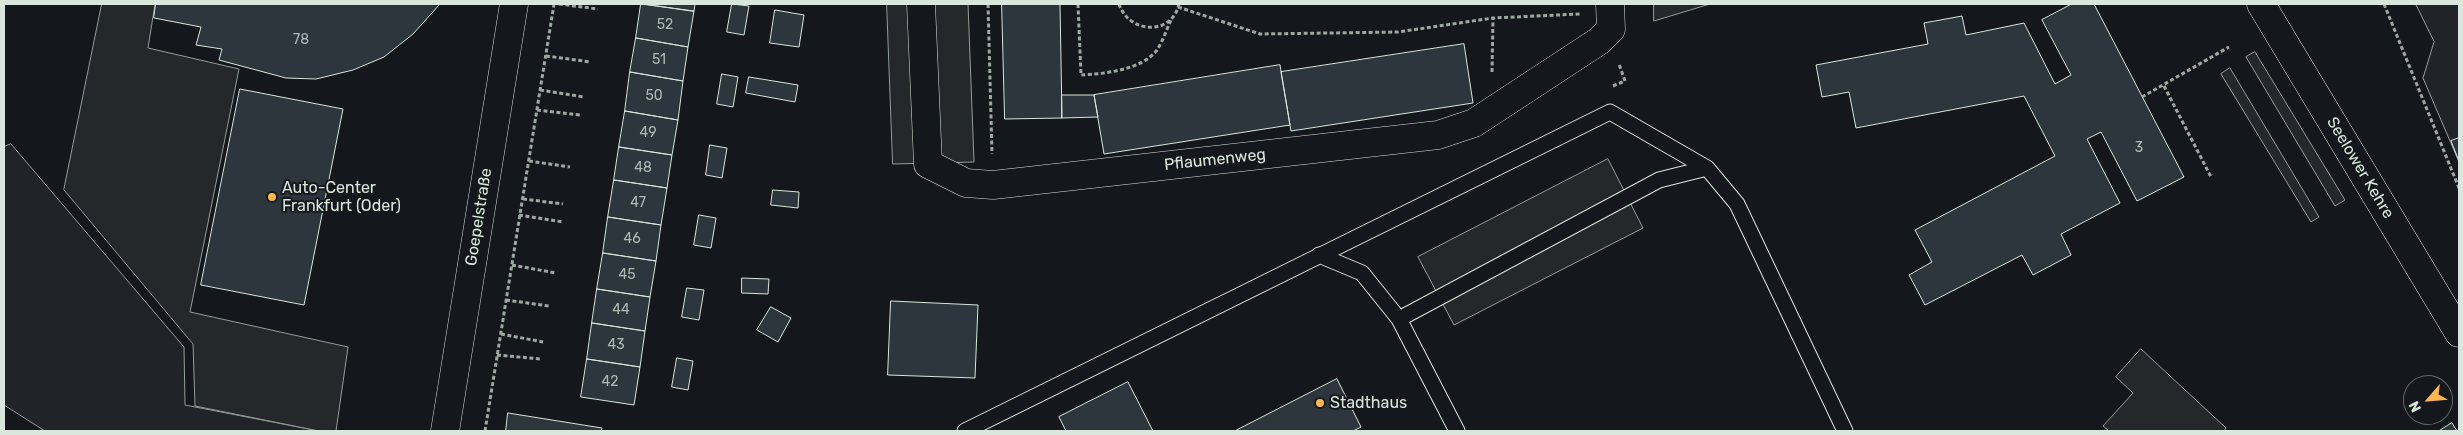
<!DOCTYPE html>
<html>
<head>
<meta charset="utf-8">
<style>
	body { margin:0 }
	#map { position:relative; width:2463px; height:435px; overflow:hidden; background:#14181c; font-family:Rubik,sans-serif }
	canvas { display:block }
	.frame { position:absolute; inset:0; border:5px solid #d8e6dc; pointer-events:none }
	.north { position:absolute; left:2403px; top:375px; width:50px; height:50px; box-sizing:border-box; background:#14181c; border:1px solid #626a69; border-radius:50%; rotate:243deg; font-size:14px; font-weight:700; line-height:20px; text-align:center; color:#d8e6dc }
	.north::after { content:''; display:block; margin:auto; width:18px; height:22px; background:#ffb74d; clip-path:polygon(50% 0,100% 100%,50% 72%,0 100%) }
</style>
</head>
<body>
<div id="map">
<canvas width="2463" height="435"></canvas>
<div class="frame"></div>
<div class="north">N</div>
</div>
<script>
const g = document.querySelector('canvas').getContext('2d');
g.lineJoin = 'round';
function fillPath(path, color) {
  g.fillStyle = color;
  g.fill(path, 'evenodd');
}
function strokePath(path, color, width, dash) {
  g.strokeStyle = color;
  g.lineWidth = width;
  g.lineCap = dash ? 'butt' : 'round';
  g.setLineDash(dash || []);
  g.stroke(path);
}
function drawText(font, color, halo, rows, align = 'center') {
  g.font = font + ' Rubik,sans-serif';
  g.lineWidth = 4;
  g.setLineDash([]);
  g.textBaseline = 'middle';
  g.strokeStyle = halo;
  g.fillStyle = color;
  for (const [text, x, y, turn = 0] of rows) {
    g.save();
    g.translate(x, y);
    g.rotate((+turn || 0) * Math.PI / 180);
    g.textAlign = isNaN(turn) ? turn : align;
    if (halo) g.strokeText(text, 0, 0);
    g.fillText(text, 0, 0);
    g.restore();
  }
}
const green = new Path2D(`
	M2416,4H2459V162L2423,78L2434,42Z
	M11,144L184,347L185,405L319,431H45L4,405V147Z`);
const parking = new Path2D(`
	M102,4H155L148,48L239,69L190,312L348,347L336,431H319L195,406L193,344L64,190Z
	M887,4H968L974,162L893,164Z
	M1654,4H1710L1654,21Z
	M2255,52L2345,200L2335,206L2246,57Z
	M2230,68L2319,217L2311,222L2221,74Z
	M1608,159L1643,228L1454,325L1418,257Z
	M2141,349L2226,428L2224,431H2109L2103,426L2133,393L2116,377Z`);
const building = new Path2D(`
	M156,4H440L413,34L384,57L353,70L316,79L286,78L219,60L222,49L196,45L201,27L154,18Z
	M641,4L694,11L688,47L636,38Z
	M644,4H695L694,11Z
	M732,4L749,6L744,35L727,32Z
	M1002,4H1060L1062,118L1005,119Z
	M2072,4H2094L2184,177L2137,201L2101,132L2087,139L2120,203L2061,234L2071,255L2033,275L2022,255L1925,305L1909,275L1932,262L1915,230L2055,156L2024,96L1856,128L1849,92L1822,97L1816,65L1928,44L1924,23L1962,16L1966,35L2024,23L2055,84L2071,75L2042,20Z
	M775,10L804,15L799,47L770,43Z
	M636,38L688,47L683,81L630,72Z
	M1464,44L1473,103L1291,131L1281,72Z
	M1280,65L1290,125L1104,154L1094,95Z
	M630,72L683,81L678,120L625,111Z
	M722,74L738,77L733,107L717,104Z
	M749,77L798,85L795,102L746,93Z
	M240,89L343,109L304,305L201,285Z
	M1062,95H1094L1098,117L1062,118Z
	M625,111L678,120L672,155L619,147Z
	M2459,138V161L2451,141Z
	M710,145L727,148L722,178L706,175Z
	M619,147L672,155L667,188L614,180Z
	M614,180L667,188L661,225L608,217Z
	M773,190L799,192L798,208L771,205Z
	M699,215L716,218L711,248L694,245Z
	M608,217L661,225L656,261L603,253Z
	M603,253L656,261L650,297L597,289Z
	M742,278L769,279L768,294L742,293Z
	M687,288L704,290L699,320L682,317Z
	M597,289L650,297L645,331L592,323Z
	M891,301L978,305L975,378L888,375Z
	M771,307L791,318L778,342L757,330Z
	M592,323L645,331L640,367L587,359Z
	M677,358L693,361L688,390L672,387Z
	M587,359L640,367L634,405L581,397Z
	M1337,379L1361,427L1353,431H1235Z
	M1128,382L1153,431H1066L1059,417Z
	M508,413L602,428L601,431H506Z
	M2452,423L2457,431H2439Z`);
const path = new Path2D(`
	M559,4L598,9
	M988,4L992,154
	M1078,4L1081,75C1103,74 1142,70 1157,50C1163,41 1167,28 1172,18
	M1119,4C1129,34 1172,36 1179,4
	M2384,4L2459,188
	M1178,7L1260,34L1398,32L1493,18L1580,14
	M546,56L591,62
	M1492,72L1493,18
	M1613,86L1625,81L1619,64
	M2164,86L2211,177
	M540,90L584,97
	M2142,97L2229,47
	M537,110L580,115
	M529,161L570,167
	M523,199L563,204
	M519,215L563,222
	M512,265L556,273
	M506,300L549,306
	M501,334L543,342
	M497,355L541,359
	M485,431L554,4`);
const lane = new Path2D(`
	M1319,255L1362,273L1399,319L1457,431
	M1399,319L1659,180L1707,168
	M965,431L1610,112L1707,168L1737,204L1845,431`);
const street = new Path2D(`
	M921,4L928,164L966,183L993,185L1438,135L1474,123L1599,41L1611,29L1610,4
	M2261,4L2459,333`);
const secondary = new Path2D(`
	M445,431L514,4`);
const markers = [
	[272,197,5,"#ffb74d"],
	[1320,403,5,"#ffb74d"]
];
const numberNames = [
	["52",665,25],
	["78",301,40],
	["51",659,60],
	["50",654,96],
	["49",648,133],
	["3",2139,148],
	["48",643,168],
	["47",638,203],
	["46",632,239],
	["45",627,275],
	["44",621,310],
	["43",616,345],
	["42",610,382]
];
const streetNames = [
	["Pflaumenweg",1215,160,-6],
	["Seelower Kehre",2360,168,59],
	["Goepelstraße",479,217,-81]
];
const poiNames = [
	["Auto-Center",282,188],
	["Frankfurt (Oder)",282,206],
	["Stadthaus",1330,403]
];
fillPath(green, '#202428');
strokePath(green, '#939e99', 1);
fillPath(parking, '#24282b');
strokePath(parking, '#939e99', 1);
fillPath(building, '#2c363c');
strokePath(building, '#d8e6dc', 1);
strokePath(lane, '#d8e6dc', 17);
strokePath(street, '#d8e6dc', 29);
strokePath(secondary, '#d8e6dc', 29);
strokePath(path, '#9da8a2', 3, [4, 2.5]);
strokePath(lane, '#14181c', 15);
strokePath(street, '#14181c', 28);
strokePath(secondary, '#14181c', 28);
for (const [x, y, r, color] of markers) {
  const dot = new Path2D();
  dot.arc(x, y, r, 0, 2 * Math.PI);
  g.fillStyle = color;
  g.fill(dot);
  strokePath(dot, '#14181c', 2);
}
drawText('14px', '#adbab4', null, numberNames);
drawText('16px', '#d8e6dc', '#14181c', streetNames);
drawText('16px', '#d8e6dc', '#14181c', poiNames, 'left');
</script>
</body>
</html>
